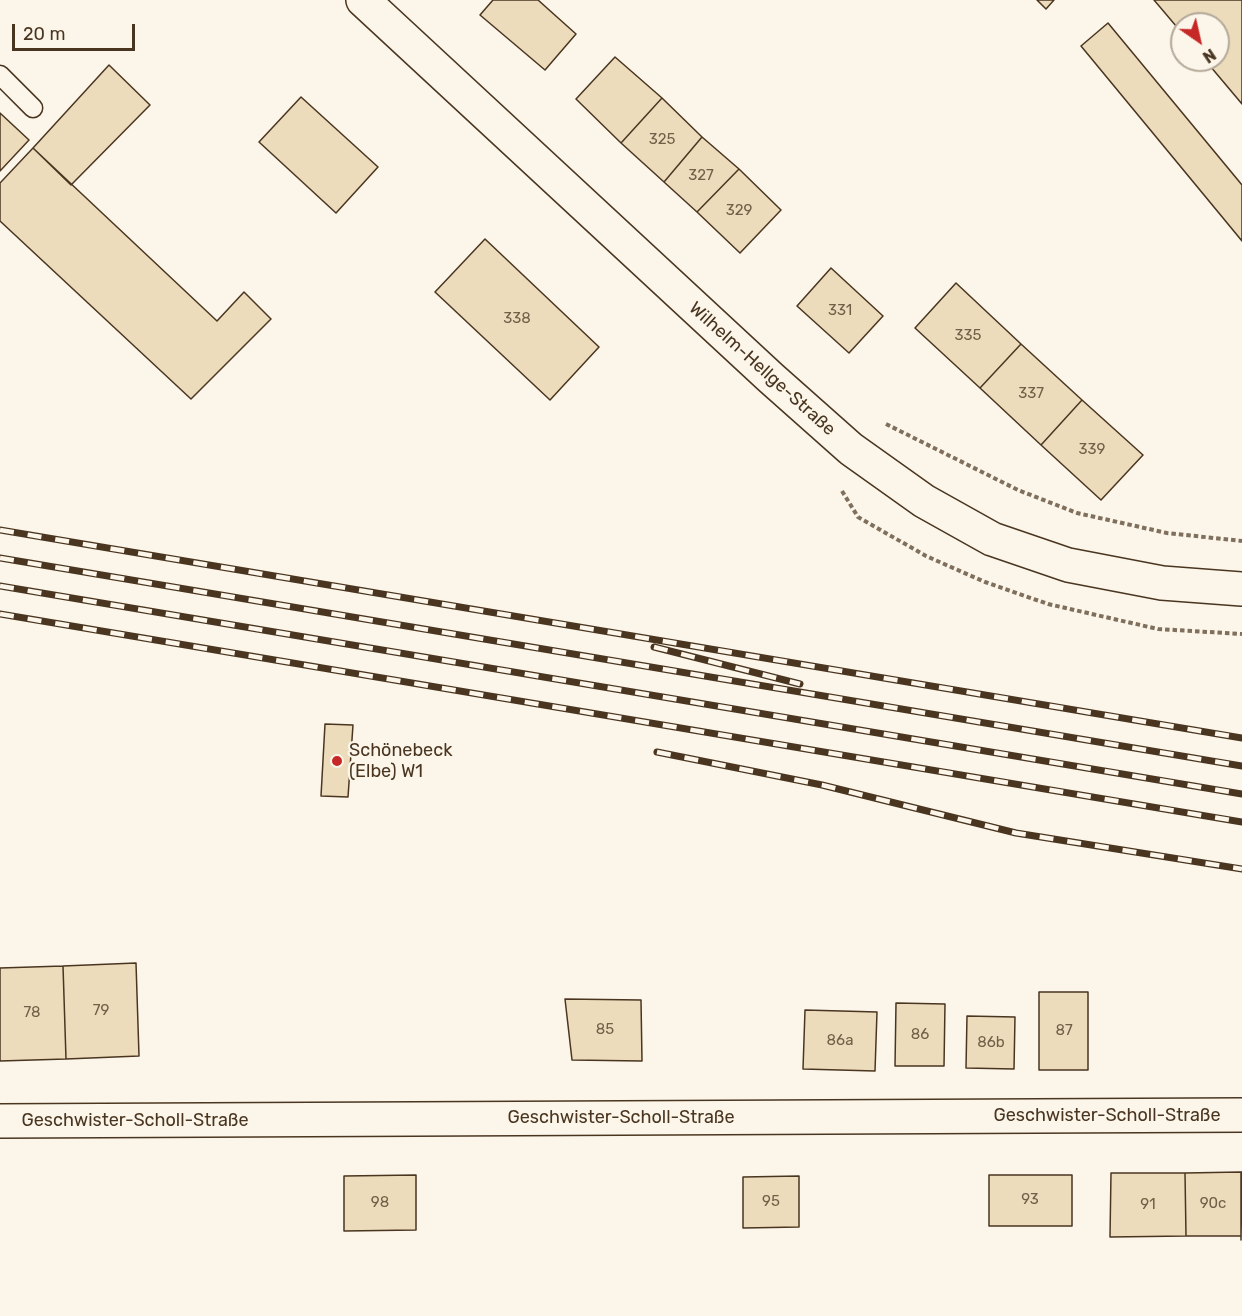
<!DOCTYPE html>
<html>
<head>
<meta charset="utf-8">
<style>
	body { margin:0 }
	#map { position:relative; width:1242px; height:1316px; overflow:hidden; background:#fbf6e9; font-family:Rubik,sans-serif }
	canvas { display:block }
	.north { position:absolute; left:1170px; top:12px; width:60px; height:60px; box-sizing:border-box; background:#fbf6e9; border:2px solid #b4a999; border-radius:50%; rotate:146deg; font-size:16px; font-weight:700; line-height:24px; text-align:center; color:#4a3520 }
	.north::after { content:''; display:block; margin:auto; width:21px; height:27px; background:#c62828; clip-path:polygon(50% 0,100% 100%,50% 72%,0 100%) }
	.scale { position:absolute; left:12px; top:24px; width:123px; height:27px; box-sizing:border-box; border:3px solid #4a3520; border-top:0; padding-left:8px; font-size:18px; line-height:21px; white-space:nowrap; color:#4a3520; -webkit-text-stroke:4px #fbf6e9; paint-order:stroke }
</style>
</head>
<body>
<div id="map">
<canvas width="1242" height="1316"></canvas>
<div class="north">N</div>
<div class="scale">20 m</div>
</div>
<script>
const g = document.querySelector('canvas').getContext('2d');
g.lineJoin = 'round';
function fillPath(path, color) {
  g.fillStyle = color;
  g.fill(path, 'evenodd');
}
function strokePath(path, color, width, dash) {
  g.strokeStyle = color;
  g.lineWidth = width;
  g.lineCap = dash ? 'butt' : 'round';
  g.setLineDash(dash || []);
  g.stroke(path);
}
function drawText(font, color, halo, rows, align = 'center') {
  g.font = font + ' Rubik,sans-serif';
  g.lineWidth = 4.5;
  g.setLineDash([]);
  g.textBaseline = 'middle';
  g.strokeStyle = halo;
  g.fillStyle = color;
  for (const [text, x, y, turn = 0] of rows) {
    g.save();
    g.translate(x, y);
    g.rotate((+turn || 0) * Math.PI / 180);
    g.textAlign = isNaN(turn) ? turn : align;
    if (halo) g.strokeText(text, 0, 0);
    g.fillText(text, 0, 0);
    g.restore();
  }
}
const building = new Path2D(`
	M493,0H538L576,34L545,70L480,15Z
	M1037,0H1054L1046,9Z
	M1154,0H1242V104L1205,60H1218V24H1182V33Z
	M1108,23L1242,185V241L1081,46Z
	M615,57L662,98L621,143L576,99Z
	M109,65L150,105L71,185L33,148Z
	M301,97L378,167L336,213L259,142Z
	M662,98L702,137L664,182L621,143Z
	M0,113L29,140L0,171Z
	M702,137L739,169L697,212L664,182Z
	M33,148L217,321L244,292L271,319L191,399L0,221V183Z
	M739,169L781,210L740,253L697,212Z
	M485,239L599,347L550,400L435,292Z
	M831,268L883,316L849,353L797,306Z
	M956,283L1021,344L980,388L915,328Z
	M1021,344L1082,400L1041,445L980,388Z
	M1082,400L1143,455L1101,500L1041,445Z
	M325,724L353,725L348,797L321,796Z
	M136,963L139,1056L66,1059L63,966Z
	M63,966L66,1059L0,1061V968Z
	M1039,992H1088V1070H1039Z
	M565,999L641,1000L642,1061L572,1060Z
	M896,1003L945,1004L944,1066H895Z
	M805,1010L877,1012L875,1071L803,1069Z
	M967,1016L1015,1017L1014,1069L966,1068Z
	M1241,1172V1236H1186L1185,1173Z
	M1241,1172H1242L1241,1240Z
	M1111,1173H1185L1186,1236L1110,1237Z
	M416,1175V1230L344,1231V1176Z
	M989,1175H1072V1226H989Z
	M799,1176V1227L743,1228V1177Z`);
const path = new Path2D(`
	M886,424L1018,490L1077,513L1167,533L1242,541
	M842,491L858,517L926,556L985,582L1048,604L1158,629L1242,634`);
const lane = new Path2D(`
	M0,75L33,108`);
const secondary = new Path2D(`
	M363,0L771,378L851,449L924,501L992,539L1068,565L1162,583L1242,589
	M0,1121L1242,1115`);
const rail = new Path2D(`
	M0,530L1242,738
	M0,558L1242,766
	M0,586L1242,794
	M0,614L1242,822
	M654,647L800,684
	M657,752L822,785L1016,833L1242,869`);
const markers = [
	[337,761,6,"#c62828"]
];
const numberNames = [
	["325",662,140],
	["327",701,176],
	["329",739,211],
	["331",840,311],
	["338",517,319],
	["335",968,336],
	["337",1031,394],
	["339",1092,450],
	["79",101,1011],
	["78",32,1013],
	["85",605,1030],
	["87",1064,1031],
	["86",920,1035],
	["86a",840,1041],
	["86b",991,1043],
	["93",1030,1200],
	["95",771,1202],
	["98",380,1203],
	["90c",1213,1204],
	["91",1148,1205]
];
const streetNames = [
	["Wilhelm-Hellge-Straße",762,369,42],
	["Geschwister-Scholl-Straße",1107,1116],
	["Geschwister-Scholl-Straße",621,1118],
	["Geschwister-Scholl-Straße",135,1121]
];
const poiNames = [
	["Schönebeck",349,751],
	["(Elbe) W1",349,772]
];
fillPath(building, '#ecdcbc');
strokePath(building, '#4a3520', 1.5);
strokePath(lane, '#4a3520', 21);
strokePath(secondary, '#4a3520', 36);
strokePath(path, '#7f6f5c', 4, [4.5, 3]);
strokePath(lane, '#fbf6e9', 18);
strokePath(secondary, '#fbf6e9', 33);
strokePath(rail, '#4a3520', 7);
strokePath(rail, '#fbf6e9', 4.5, [14]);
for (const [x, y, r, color] of markers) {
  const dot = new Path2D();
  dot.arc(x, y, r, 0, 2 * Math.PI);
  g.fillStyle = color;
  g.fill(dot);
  strokePath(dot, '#fbf6e9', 2);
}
drawText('15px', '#725f47', null, numberNames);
drawText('18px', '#4a3520', '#fbf6e9', streetNames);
drawText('18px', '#4a3520', '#fbf6e9', poiNames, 'left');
</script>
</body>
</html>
